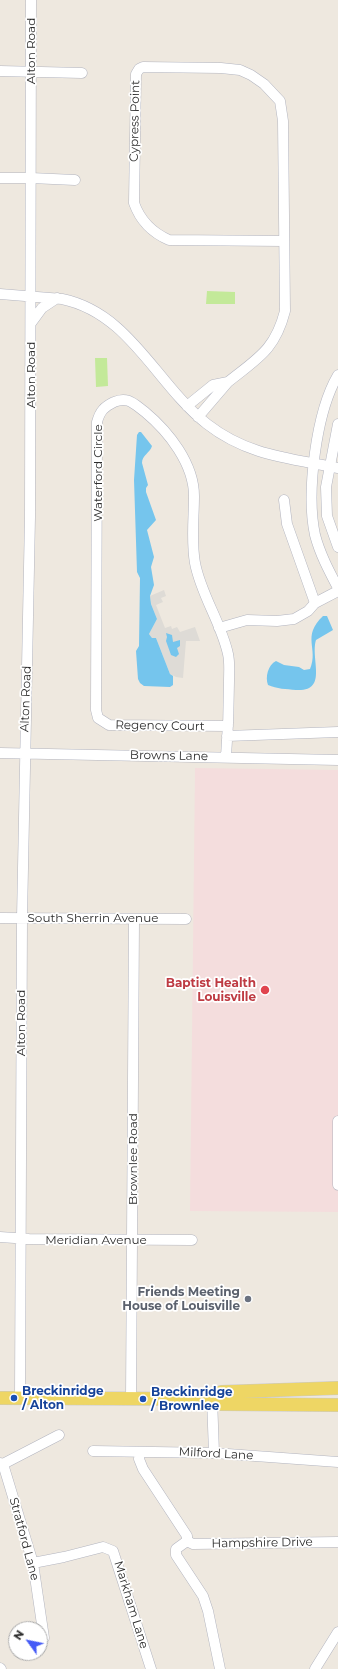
<!DOCTYPE html>
<html>
<head>
<meta charset="utf-8">
<style>
	body { margin:0 }
	#map { position:relative; width:338px; height:1669px; overflow:hidden; background:#eee8df; font-family:Montserrat,sans-serif }
	canvas { display:block }
	.north { position:absolute; left:8px; top:1621px; width:40px; height:40px; box-sizing:border-box; background:#fff; border:1px solid #ababab; border-radius:50%; rotate:303deg; font-size:11px; font-weight:700; line-height:16px; text-align:center; color:#2c2c2c }
	.north::after { content:''; display:block; margin:auto; width:14px; height:18px; background:#445af6; clip-path:polygon(50% 0,100% 100%,50% 72%,0 100%) }
</style>
</head>
<body>
<div id="map">
<canvas width="338" height="1669"></canvas>
<div class="north">N</div>
</div>
<script>
const g = document.querySelector('canvas').getContext('2d');
g.lineJoin = 'round';
function fillPath(path, color) {
  g.fillStyle = color;
  g.fill(path, 'evenodd');
}
function strokePath(path, color, width, dash) {
  g.strokeStyle = color;
  g.lineWidth = width;
  g.lineCap = dash ? 'butt' : 'round';
  g.setLineDash(dash || []);
  g.stroke(path);
}
function drawText(font, color, halo, rows, align = 'center') {
  g.font = font + ' Montserrat,sans-serif';
  g.lineWidth = 3.5;
  g.setLineDash([]);
  g.textBaseline = 'middle';
  g.strokeStyle = halo;
  g.fillStyle = color;
  for (const [text, x, y, turn = 0] of rows) {
    g.save();
    g.translate(x, y);
    g.rotate((+turn || 0) * Math.PI / 180);
    g.textAlign = isNaN(turn) ? turn : align;
    if (halo) g.strokeText(text, 0, 0);
    g.fillText(text, 0, 0);
    g.restore();
  }
}
const medical = new Path2D(`
	M195,768L338,770V1212L190,1211Z`);
const pitch = new Path2D(`
	M207,291L235,292V304H206Z
	M95,358H107L108,386L96,387Z`);
const plaza = new Path2D(`
	M164,590L166,596L161,598L163,602L156,605L165,628L171,626L172,629L177,627L180,632L195,627L200,641H186L183,678L176,677L170,674L156,638H152L149,634L157,619L151,604L150,596Z`);
const water = new Path2D(`
	M139,432H141L152,446C150,453 142,455 142,463L148,485L146,488V492L156,520L147,530L154,557L151,567L154,585L150,596L151,604L157,619L149,634L152,638H156L170,674L173,676V685L170,687L144,686L140,683L138,679L136,651L139,646L140,578L137,572L134,480L137,435Z
	M323,616H327L333,630L316,640C310,659 329,692 296,690C286,689 277,689 268,685C265,677 268,665 276,661L284,665L299,667L304,670L310,669C319,648 301,637 323,616Z
	M166,633L172,635L173,642L180,640V646L177,648L179,654L176,657L171,655L166,641L167,637Z`);
const minor = new Path2D(`
	M0,71L82,73
	M0,178H31L75,180
	M0,294L62,299C130,313 156,384 207,424C248,456 290,458 338,468
	M31,323L42,308L57,298
	M338,375C316,412 306,493 315,535C320,554 329,571 338,588
	M228,382C258,358 275,350 285,311L283,121L280,101L264,84L251,75L240,70L221,68L143,67L139,69L136,74L134,203C140,220 153,233 169,240L284,241
	M187,406L213,385L228,382L198,417
	M338,424L326,487L327,516L338,547
	M284,500L287,524L315,603
	M219,628L247,620L277,621L294,619L308,611L315,603L338,591
	M227,736L338,732
	M0,753L338,760
	M226,757C228,732 229,707 229,681C229,672 230,663 228,654C221,622 201,595 195,563C191,541 194,518 194,496C194,464 169,432 145,412C134,404 128,396 114,402C104,407 100,411 97,422L96,710L98,718L109,725L228,726
	M0,918L186,919
	M338,1121V1185
	M0,1237L29,1239L192,1240
	M20,1398L22,918L30,517L31,0
	M212,1398L214,1453
	M131,1399L134,919
	M93,1451L214,1453L338,1462
	M140,1452L139,1459L143,1469L187,1536V1541L176,1549V1555L203,1596L208,1611L220,1669
	M0,1463L3,1464L59,1435
	M3,1464L33,1563L44,1638
	M187,1541L193,1544L338,1542
	M33,1563L64,1557L103,1547L113,1551L151,1669
	M0,1668L1,1669
	M315,1669L338,1632`);
const major = new Path2D(`
	M0,1398L216,1399
	M216,1399L221,1392L338,1388
	M216,1399L220,1404L338,1405`);
const markers = [
	[265,990,5,"#e0444e"],
	[248,1299,4,"#6b7280"],
	[14,1398,4,"#1a4fb4"],
	[143,1399,4,"#1a4fb4"]
];
const streetNames = [
	["Alton Road",31,51,-90],
	["Cypress Point",135,121,-89],
	["Alton Road",31,375,-90],
	["Waterford Circle",98,473,-90],
	["Alton Road",26,699,-88],
	["Regency Court",160,726,1],
	["Browns Lane",169,756,1],
	["South Sherrin Avenue",93,918],
	["Alton Road",21,1023,-90],
	["Brownlee Road",133,1159,-90],
	["Meridian Avenue",96,1240],
	["Milford Lane",216,1454,3],
	["Stratford Lane",24,1539,75],
	["Hampshire Drive",262,1543,-1],
	["Markham Lane",131,1605,73]
];
const healthNames = [
	["Baptist Health",256,983],
	["Louisville",256,997]
];
const worshipNames = [
	["Friends Meeting",240,1292],
	["House of Louisville",240,1306]
];
const transitNames = [
	["Breckinridge",22,1391],
	["/ Alton",22,1405],
	["Breckinridge",151,1392],
	["/ Brownlee",151,1406]
];
fillPath(medical, '#f4dddd');
fillPath(pitch, '#c3e999');
fillPath(plaza, '#dedbd6');
fillPath(water, '#75c5ed');
strokePath(minor, '#b2b4bf', 11);
strokePath(major, '#c8c8c8', 14);
strokePath(minor, '#fff', 10);
strokePath(major, '#eed664', 13);
for (const [x, y, r, color] of markers) {
  const dot = new Path2D();
  dot.arc(x, y, r, 0, 2 * Math.PI);
  g.fillStyle = color;
  g.fill(dot);
  strokePath(dot, '#fff', 1.5);
}
drawText('12px', '#2c2c2c', '#fff', streetNames);
drawText('bold 12px', '#be3a42', '#fff', healthNames, 'right');
drawText('bold 12px', '#5b616d', '#fff', worshipNames, 'right');
drawText('bold 12px', '#164399', '#fff', transitNames, 'left');
</script>
</body>
</html>
